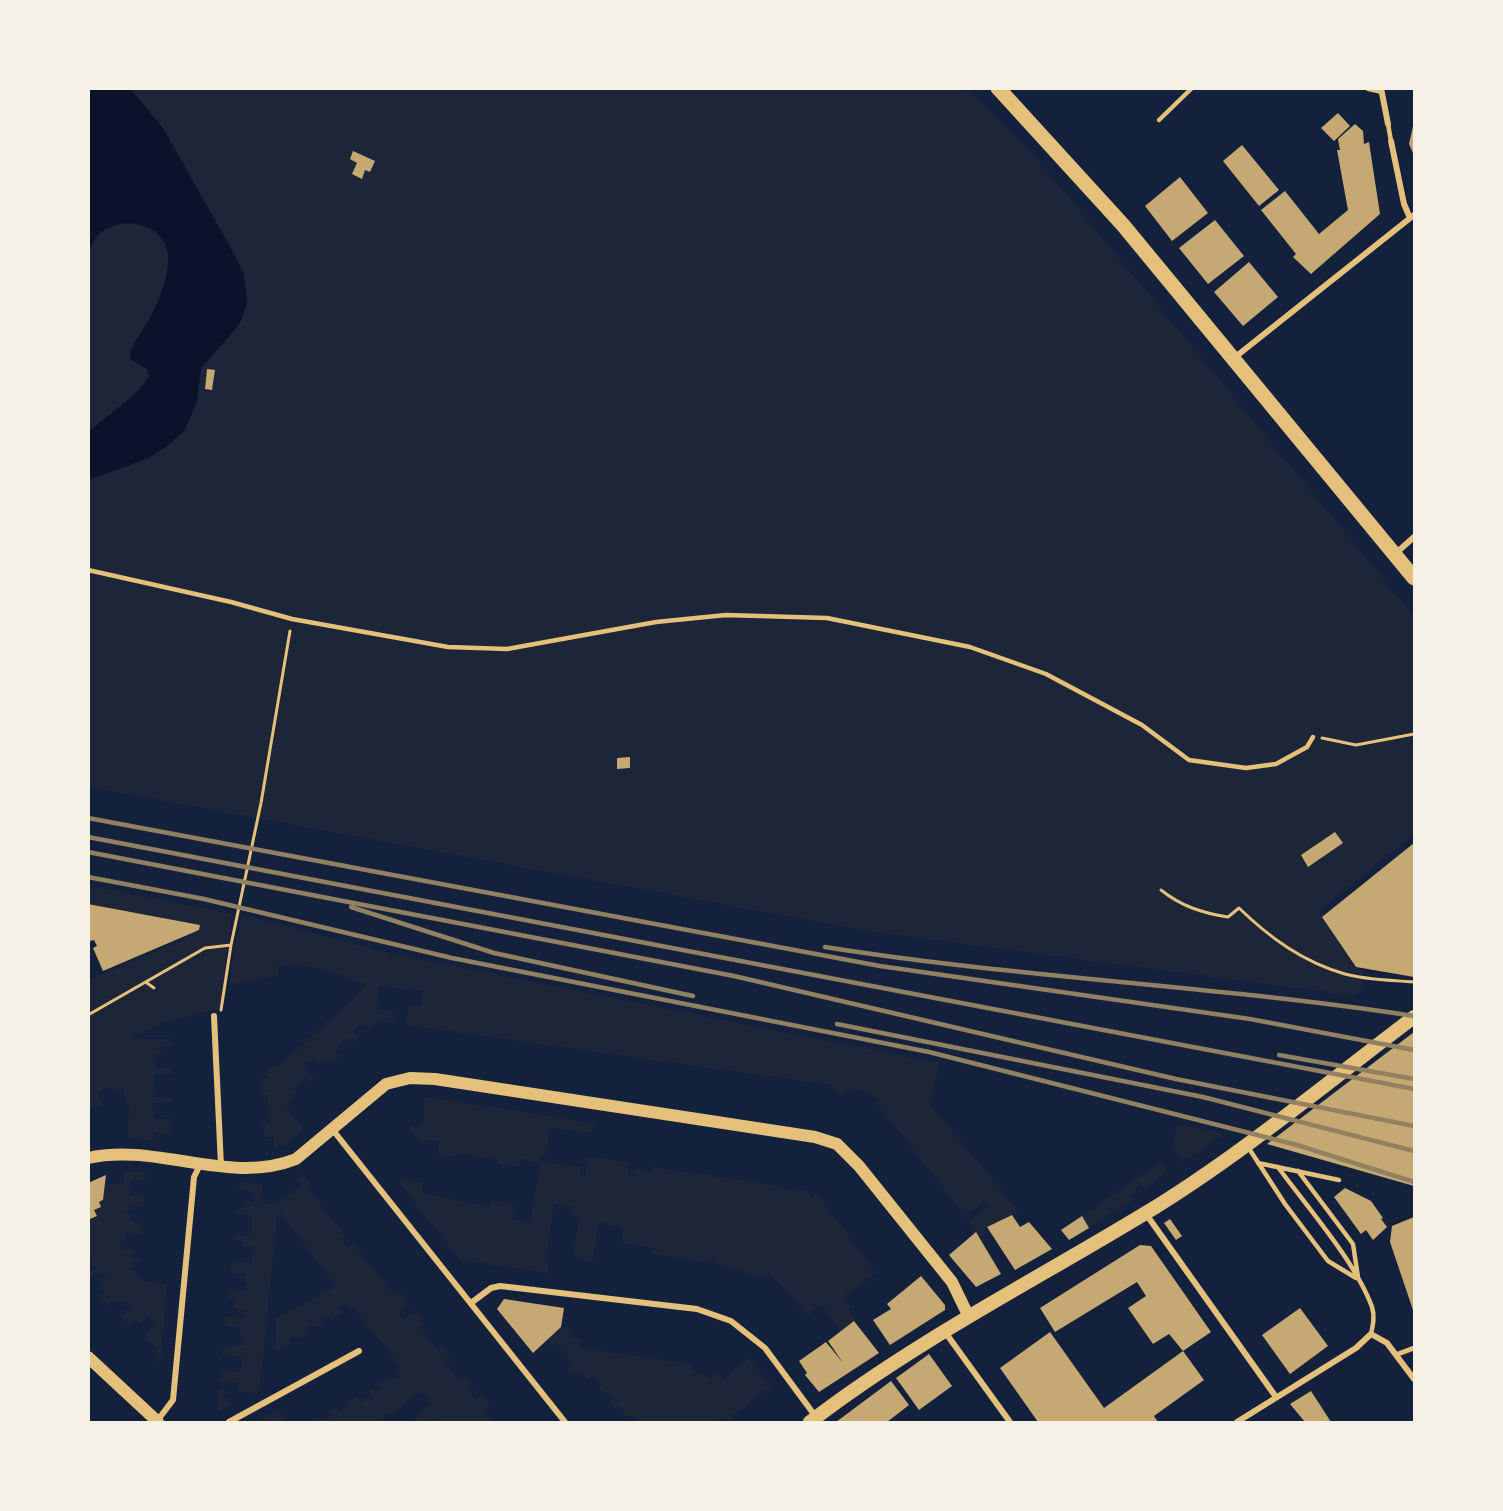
<!DOCTYPE html>
<html>
<head>
<meta charset="utf-8">
<style>
	body { margin:0 }
	#map { position:relative; width:1503px; height:1511px; overflow:hidden; background:#14213d; font-family:Quicksand,sans-serif }
	canvas { display:block }
	.frame { position:absolute; inset:0; border:90px solid #f6f1e7; pointer-events:none }
</style>
</head>
<body>
<div id="map">
<canvas width="1503" height="1511"></canvas>
<div class="frame"></div>
</div>
<script>
const g = document.querySelector('canvas').getContext('2d');
g.lineJoin = 'round';
function fillPath(path, color) {
  g.fillStyle = color;
  g.fill(path, 'evenodd');
}
function strokePath(path, color, width, dash) {
  g.strokeStyle = color;
  g.lineWidth = width;
  g.lineCap = dash ? 'butt' : 'round';
  g.setLineDash(dash || []);
  g.stroke(path);
}
const green = new Path2D(`
	M88,89H966L1042,165L1414,616V834L1318,912L1355,968L1363,970V985L1357,996L868,931L89,787Z
	M89,886L232,914L220,1009L168,1021L130,1039H171V1046H161V1054L155,1055V1068H171V1074H155L152,1097H171V1103H155L151,1112H154L155,1119H171V1133L154,1132V1140L128,1138L129,1103L126,1102L123,1089L115,1091L107,1087L98,1092L101,1106L90,1109L88,980L180,941L199,930L200,925L89,904Z
	M243,915L389,953L940,1063L930,1105L1019,1211L983,1229L986,1235L979,1238L969,1222L989,1206L984,1201L961,1218L959,1215L962,1212L877,1104L879,1102C869,1088 862,1091 846,1089L845,1093L833,1091V1085L406,1025L409,1004L421,1006L423,991L379,986L376,1009L393,1012L396,1024L377,1021L369,1029L362,1023L353,1032L358,1038L352,1043L347,1038L337,1046L339,1048L335,1052L339,1056L330,1065L325,1059L318,1064L313,1059L304,1066L314,1078L310,1082L305,1078L293,1088L297,1093L287,1102L286,1107L304,1128L286,1144L274,1149L273,1137H264L263,1123L270,1122L268,1095H261V1079H268L267,1069L281,1065L367,985L319,968L278,964L279,975L229,985L237,933Z
	M425,1097L593,1123L592,1133L550,1127L546,1156H541L540,1162L581,1167L580,1175L585,1176L588,1157L627,1162L628,1176L635,1177L636,1169L651,1172L652,1167L779,1186L778,1189L807,1191L812,1199L817,1193L876,1273L844,1297L851,1307L848,1309L856,1320L841,1331L822,1305L807,1315L769,1273L763,1278L715,1263L652,1254V1248L621,1243L623,1226L599,1223L592,1263L574,1255L579,1216L572,1215V1207L554,1204L545,1261L549,1262L548,1273L460,1260L399,1183L406,1177L410,1182L423,1183L422,1194L489,1206L491,1200L514,1204L511,1219L530,1222L540,1162L520,1159L519,1167L498,1164V1159L459,1153L458,1157L437,1155L439,1141L419,1140L408,1128L411,1125L415,1129L424,1122Z
	M1177,1124L1220,1133L1224,1134L1183,1162L1172,1147Z
	M1160,1162L1169,1173L1159,1177L1145,1190L1140,1185L1134,1190L1137,1193L1132,1196L1133,1199L1089,1228L1082,1216Z
	M124,1171L146,1173L145,1180L131,1179L130,1195L145,1197L144,1207L130,1205L126,1213L131,1214L130,1221L142,1223L141,1235L126,1233L125,1241L121,1240L120,1248L133,1250L132,1256L139,1257L138,1262L133,1261L131,1270L137,1271V1275L142,1280L167,1285L160,1363H157V1347L143,1338L155,1323L148,1316L140,1324L134,1319L129,1325L121,1317L132,1305L126,1300L120,1306L114,1300L109,1306L100,1298L105,1292L100,1287L107,1279L98,1271L90,1279L92,1281L89,1285V1274L95,1267L89,1261V1216L91,1219L97,1216L94,1210L101,1207L99,1202L103,1200L106,1183L123,1185Z
	M302,1174L310,1184L307,1187L345,1235L341,1239L349,1248L354,1244L394,1295L400,1291L409,1302L398,1312L404,1319L416,1310L425,1323L420,1327L436,1349L442,1344L450,1354L444,1360L459,1380L466,1375L474,1385L469,1390L476,1400L482,1396L491,1406L485,1411L495,1422H437L433,1418L429,1422H411L431,1403L422,1391L378,1422H313L323,1415L325,1420L332,1417L330,1412L338,1407L340,1411L346,1407L345,1403L357,1396L360,1402L371,1396L368,1390L372,1387L375,1391L381,1388L379,1383L390,1377L391,1380L398,1377L396,1373L402,1369L354,1308L350,1309L347,1304L339,1308L342,1313L331,1320L328,1316L322,1319L324,1324L316,1328L313,1325L306,1328L308,1332L296,1339L294,1336L289,1339L290,1343L275,1351L276,1318L336,1286L281,1214L277,1217L260,1389L253,1393L238,1391L239,1383L220,1381L221,1370L241,1372L242,1356L222,1354V1348L230,1349L231,1344L244,1345V1337H240L241,1328L225,1326L226,1316L243,1318L244,1310L234,1308L235,1300L228,1299L229,1289L244,1291L248,1283L245,1282L246,1274L230,1272L232,1262L252,1264L254,1248L242,1246V1241L234,1240L235,1235L250,1236L253,1216L236,1214L237,1208H244L245,1201L253,1202L254,1193L238,1187L239,1183L263,1184L261,1203L276,1205L301,1185L295,1178Z
	M561,1327L571,1329V1337L581,1339L580,1348L692,1364L696,1356L692,1369L713,1379L717,1371L724,1379L748,1358L772,1386L732,1416L733,1418L728,1422L723,1417L716,1422H637L632,1416L628,1418L618,1406L615,1408L610,1402L613,1399L607,1392L604,1394L599,1388L601,1385L594,1376L587,1380L579,1370L573,1375L568,1369L573,1364L556,1342L551,1346L547,1341Z
	M218,1389H225L224,1397L233,1404L218,1412Z
	M277,1410L289,1422H257Z`);
const water = new Path2D(`
	M89,88L131,89L163,128L233,252L244,274L247,302L242,319L234,331L201,368L197,401L185,430L165,448L146,459L89,480V431L135,394L149,377L147,369L130,359V351C146,325 167,293 168,261C170,227 128,214 103,231C97,235 92,244 89,250Z`);
const building = new Path2D(`
	M1338,113L1350,126L1334,141L1321,128Z
	M1414,122V155L1409,144Z
	M1355,124L1363,131L1364,144L1369,142L1380,214L1311,274L1293,257L1296,254L1261,210L1285,191L1319,234L1348,210L1337,150H1340L1338,139Z
	M1242,145L1279,190L1259,206L1223,161Z
	M353,151L375,161L370,172L365,170L362,179L352,174L357,163L350,159Z
	M1180,177L1208,213L1172,241L1145,206Z
	M1215,220L1244,256L1208,284L1179,248Z
	M1249,262L1278,297L1243,326L1214,292Z
	M207,369L215,370L212,390L205,389Z
	M630,757V768L617,769V758Z
	M1335,832L1343,843L1308,867L1301,855Z
	M1414,843V977L1356,967L1322,917Z
	M88,904L200,925L199,930L103,971L93,948L97,946L94,940L90,941L88,938Z
	M1414,1032V1186L1267,1144Z
	M106,1175L103,1200L99,1202L101,1207L94,1210L97,1216L90,1219L88,1183Z
	M1345,1188L1371,1201L1383,1218L1381,1219L1387,1227L1373,1240L1366,1230L1361,1234L1334,1197Z
	M1012,1215L1020,1227L1029,1222L1052,1249L1015,1270L987,1227Z
	M1082,1216L1089,1228L1069,1240L1061,1230Z
	M1414,1217V1313L1390,1242L1392,1226Z
	M1170,1219L1182,1236L1176,1240L1164,1223Z
	M976,1232L1001,1274L976,1287L949,1255Z
	M1140,1245L1151,1246L1211,1332L1183,1351L1169,1334L1153,1344L1128,1308L1146,1296L1137,1282L1055,1332L1040,1308Z
	M921,1276L945,1305V1310L890,1345L873,1320L891,1309L887,1304Z
	M504,1299L564,1308L561,1327L533,1353L497,1309Z
	M1300,1308L1328,1346L1290,1374L1262,1335Z
	M854,1321L879,1353L819,1392L805,1375L807,1373L799,1361L826,1342L843,1363L828,1341Z
	M1050,1332L1104,1408L1183,1351L1204,1380L1154,1416L1158,1422H1038L1000,1368Z
	M929,1354L952,1386L919,1410L896,1378Z
	M891,1381L909,1405L887,1422H836Z
	M1311,1391L1331,1422H1305L1290,1404Z`);
const path = new Path2D(`
	M1322,738L1356,745L1414,734
	M1161,890C1181,906 1202,913 1228,917L1239,908C1270,938 1303,962 1345,974C1366,980 1392,980 1414,982
	M147,983L154,988
	M221,1010L231,945L261,803L290,631
	M88,1015L205,948L231,945`);
const service = new Path2D(`
	M1159,120L1192,88
	M1388,124L1391,141
	M88,570L231,602L292,619L448,647L507,649L656,622L726,615L827,618L970,647L1046,674L1142,725L1189,760L1246,768L1276,764L1307,747L1313,737
	M1248,1147L1285,1204L1328,1261L1356,1278
	M1258,1163L1339,1180
	M1278,1167C1307,1207 1355,1261 1372,1307C1375,1316 1373,1325 1371,1334
	M1298,1171L1353,1244L1358,1277`);
const pedestrian = new Path2D(`
	M1398,1354L1414,1348`);
const minor = new Path2D(`
	M1368,88L1381,91
	M1381,88L1388,124
	M1391,141L1404,204L1410,218
	M1234,358L1414,215
	M1395,554L1414,537
	M214,1016L221,1166
	M332,1129L565,1422
	M1146,1214L1276,1397
	M471,1303L491,1288L500,1286L697,1309L731,1321L765,1348L816,1417
	M945,1332L1010,1422
	M157,1421L173,1400L194,1177L200,1165
	M229,1422L359,1351
	M1237,1422L1356,1348L1371,1334L1387,1343L1414,1379`);
const secondary = new Path2D(`
	M88,1158C156,1142 229,1186 296,1159L386,1084L410,1078L435,1079L815,1137L837,1144L859,1166L952,1282L969,1317
	M88,1357L158,1422`);
const primary = new Path2D(`
	M810,1422C914,1342 1032,1282 1144,1214C1237,1158 1328,1082 1414,1017`);
const trunk = new Path2D(`
	M998,88L1123,225L1414,578`);
const rail = new Path2D(`
	M88,818L880,966L1250,1019L1414,1050
	M88,837L1414,1089
	M88,852L734,976L1176,1079L1414,1126
	M88,877L204,899L452,958L929,1052L1297,1145L1414,1182
	M351,907L494,953L693,996
	M825,947C1020,978 1219,986 1414,1016
	M837,1024L1203,1097L1414,1151
	M1279,1055L1414,1079`);
fillPath(green, '#1d2539');
fillPath(water, '#0b132b');
fillPath(building, '#c6a872');
strokePath(path, '#e5c07b', 3);
strokePath(service, '#e5c07b', 4.5);
strokePath(pedestrian, '#e5c07b', 5);
strokePath(minor, '#e5c07b', 6);
strokePath(secondary, '#e5c07b', 12);
strokePath(primary, '#e5c07b', 14);
strokePath(trunk, '#e5c07b', 15);
strokePath(rail, '#918062', 4.5);
</script>
</body>
</html>
